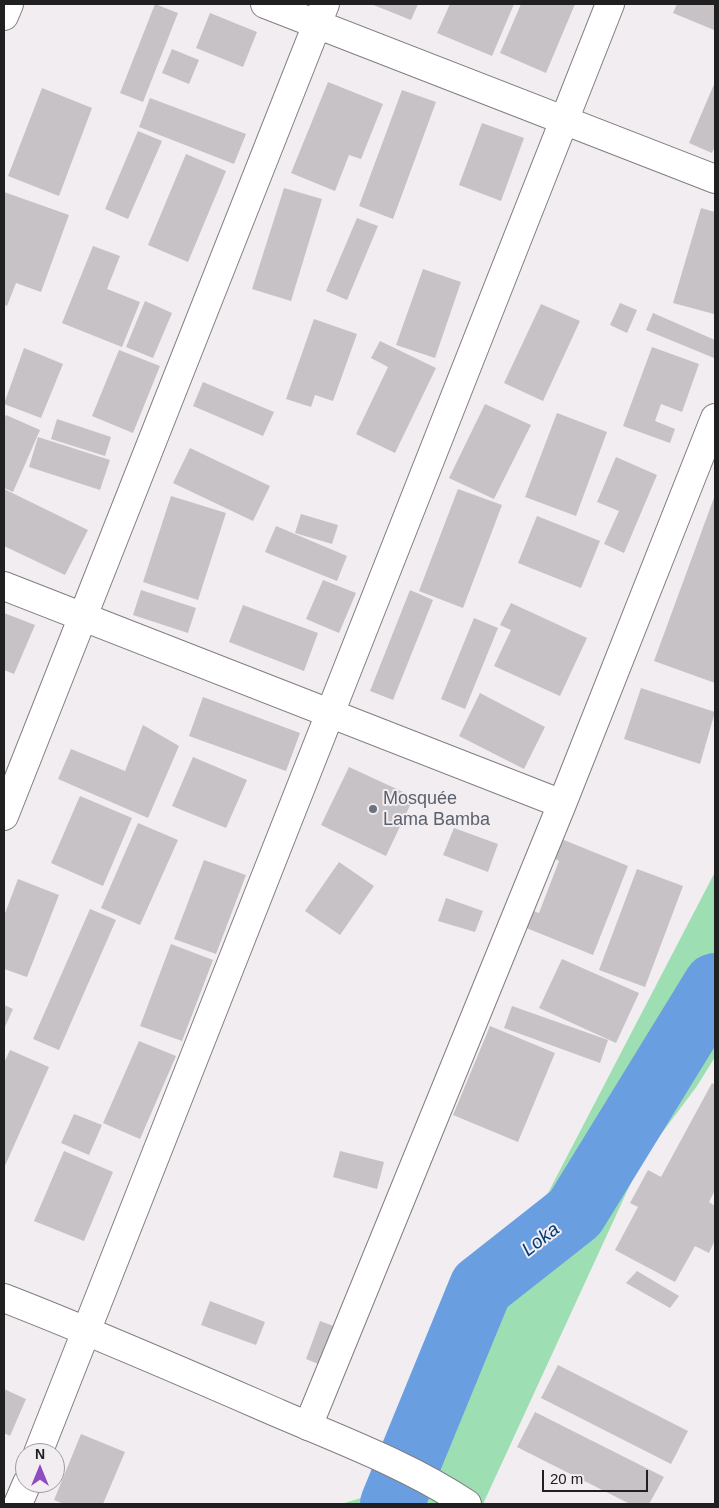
<!DOCTYPE html>
<html>
<head>
<meta charset="utf-8">
<style>
	body { margin:0 }
	#map { position:relative; width:719px; height:1508px; overflow:hidden; background:#f1edf1; font-family:Arial,sans-serif }
	canvas { display:block }
	.frame { position:absolute; inset:0; border:5px solid #212021; pointer-events:none }
	.north { position:absolute; left:15px; top:1443px; width:50px; height:50px; box-sizing:border-box; background:#f1edf1; border:1px solid #9e9b9e; border-radius:50%; rotate:0deg; font-size:14px; font-weight:700; line-height:20px; text-align:center; color:#212021 }
	.north::after { content:''; display:block; margin:auto; width:18px; height:22px; background:#8f4cc0; clip-path:polygon(50% 0,100% 100%,50% 72%,0 100%) }
	.scale { position:absolute; left:542px; top:1470px; width:106px; height:22px; box-sizing:border-box; border:2px solid #212021; border-top:0; padding-left:6px; font-size:15px; line-height:18px; white-space:nowrap; color:#212021; -webkit-text-stroke:4px #f1edf1; paint-order:stroke }
</style>
</head>
<body>
<div id="map">
<canvas width="719" height="1508"></canvas>
<div class="frame"></div>
<div class="north">N</div>
<div class="scale">20 m</div>
</div>
<script>
const g = document.querySelector('canvas').getContext('2d');
g.lineJoin = 'round';
function fillPath(path, color) {
  g.fillStyle = color;
  g.fill(path, 'evenodd');
}
function strokePath(path, color, width, dash) {
  g.strokeStyle = color;
  g.lineWidth = width;
  g.lineCap = dash ? 'butt' : 'round';
  g.setLineDash(dash || []);
  g.stroke(path);
}
function drawText(font, color, halo, rows, align = 'center') {
  g.font = font + ' Arial,sans-serif';
  g.lineWidth = 4;
  g.setLineDash([]);
  g.textBaseline = 'middle';
  g.strokeStyle = halo;
  g.fillStyle = color;
  for (const [text, x, y, turn = 0] of rows) {
    g.save();
    g.translate(x, y);
    g.rotate((+turn || 0) * Math.PI / 180);
    g.textAlign = isNaN(turn) ? turn : align;
    if (halo) g.strokeText(text, 0, 0);
    g.fillText(text, 0, 0);
    g.restore();
  }
}
const green = new Path2D(`
	M715,872V1057L697,1086L641,1161L483,1504H341L388,1490L476,1272L548,1193Z`);
const river = new Path2D(`
	M392,1504L481,1287L575,1213L715,985`);
const building = new Path2D(`
	M155,4L178,13L143,102L120,93Z
	M371,4H418L411,20Z
	M450,4H514L492,56L437,33Z
	M521,4H575L546,73L500,53Z
	M677,4H715L714,30L673,13Z
	M210,13L257,32L243,67L196,48Z
	M172,49L199,60L189,84L162,73Z
	M328,82L383,104L361,159L349,155L335,191L291,173Z
	M715,82V146L712,153L689,143Z
	M42,88L92,108L59,196L8,176Z
	M402,90L436,102L393,219L359,206Z
	M150,98L246,134L234,164L139,127Z
	M482,123L524,138L501,201L459,185Z
	M138,131L162,141L128,219L105,209Z
	M186,154L226,171L188,262L148,245Z
	M284,188L322,199L291,301L252,289Z
	M4,192L69,215L41,292L16,283L7,306L4,304Z
	M701,208L715,212L714,314L673,303Z
	M357,218L378,226L347,300L326,291Z
	M93,246L120,256L107,289L140,302L122,347L62,323Z
	M423,269L461,282L435,358L396,345Z
	M145,301L172,313L153,358L126,347Z
	M620,303L637,310L627,333L610,325Z
	M541,304L580,321L543,401L504,383Z
	M653,313L715,340L714,358L646,330Z
	M314,319L357,334L333,401L315,395L311,407L286,399Z
	M380,341L436,368L395,453L356,434L388,367L371,358Z
	M652,347L699,364L682,412L661,404L655,421L675,429L670,443L623,426Z
	M24,348L63,364L41,418L4,404Z
	M119,350L160,366L133,433L92,416Z
	M203,382L274,412L263,436L193,406Z
	M485,404L531,425L494,499L449,478Z
	M557,413L607,432L576,516L525,497Z
	M6,415L40,430L13,492L4,488V420Z
	M57,419L111,437L105,456L51,439Z
	M38,437L110,460L100,490L29,467Z
	M190,448L270,486L253,521L173,483Z
	M616,457L657,475L624,553L604,544L619,511L597,502Z
	M4,489L88,530L65,575L4,546Z
	M458,489L502,505L463,608L419,591Z
	M715,495V683L654,661Z
	M171,496L226,513L198,600L143,582Z
	M301,514L338,525L332,544L295,533Z
	M537,516L600,541L581,588L518,563Z
	M276,526L347,556L337,581L265,552Z
	M323,580L356,593L339,633L306,619Z
	M141,590L196,608L188,633L133,615Z
	M410,590L433,600L393,700L370,691Z
	M511,603L587,638L560,696L494,666L511,630L500,625Z
	M243,605L318,633L304,671L229,642Z
	M4,613L35,625L14,674L4,670Z
	M474,618L498,628L465,709L441,699Z
	M641,688L715,712L700,764L624,739Z
	M480,693L545,727L524,769L459,736Z
	M203,697L300,733L286,771L189,736Z
	M143,725L179,746L148,818L58,779L71,749L125,771Z
	M193,757L247,780L226,828L172,806Z
	M349,767L414,797L386,856L321,825Z
	M80,796L132,818L103,886L51,863Z
	M138,823L178,840L140,925L101,908Z
	M454,828L498,844L488,872L443,855Z
	M559,838L628,866L593,955L524,927L531,910L539,913L559,861L552,857Z
	M204,860L246,875L216,954L174,939Z
	M339,862L374,886L340,935L305,911Z
	M637,869L683,886L645,987L599,970Z
	M18,879L59,895L27,977L4,969V916Z
	M446,898L483,911L475,932L438,921Z
	M90,909L116,920L59,1050L33,1039Z
	M171,944L213,960L182,1041L140,1026Z
	M562,959L639,993L616,1043L539,1008Z
	M4,1005L13,1009L4,1029Z
	M512,1006L608,1040L600,1063L504,1028Z
	M490,1026L555,1053L518,1142L453,1115Z
	M139,1041L176,1056L140,1139L103,1123Z
	M10,1050L49,1067L4,1168V1063Z
	M712,1083L715,1085V1190L709,1202L715,1206V1240L709,1253L695,1246L675,1282L615,1250L638,1207L630,1203L648,1170L661,1177Z
	M74,1114L102,1125L89,1155L61,1143Z
	M64,1151L113,1172L84,1241L34,1221Z
	M340,1151L384,1162L377,1189L333,1177Z
	M637,1271L679,1296L670,1308L626,1283Z
	M210,1301L265,1322L256,1345L201,1325Z
	M320,1321L342,1329L328,1368L306,1359Z
	M558,1365L688,1431L671,1464L541,1398Z
	M4,1389L26,1399L10,1436L4,1433Z
	M535,1412L664,1477L649,1504H630L517,1447Z
	M81,1434L125,1452L103,1504H64L54,1500Z`);
const minor = new Path2D(`
	M265,4L715,179
	M4,16L9,4
	M4,586L562,804
	M4,816L325,4
	M308,1426L562,804L715,418
	M38,1453L610,4
	M18,1504L27,1483`);
const tertiary = new Path2D(`
	M4,1298C97,1334 188,1374 280,1414C343,1441 410,1466 467,1504`);
const markers = [
	[373,809,5,"#6b7280"]
];
const worshipNames = [
	["Mosquée",383,799],
	["Lama Bamba",383,820]
];
const waterNames = [
	["Loka",541,1240,-38]
];
fillPath(green, '#9ddeb2');
strokePath(river, '#699ee1', 64);
fillPath(building, '#c6c2c6');
strokePath(minor, '#817d81', 30);
strokePath(tertiary, '#817d81', 30);
strokePath(minor, '#fff', 28);
strokePath(tertiary, '#fff', 28);
for (const [x, y, r, color] of markers) {
  const dot = new Path2D();
  dot.arc(x, y, r, 0, 2 * Math.PI);
  g.fillStyle = color;
  g.fill(dot);
  strokePath(dot, '#f1edf1', 2);
}
drawText('18px', '#5b616d', '#f1edf1', worshipNames, 'left');
drawText('italic 19px', '#023c77', '#f1edf1', waterNames);
</script>
</body>
</html>
